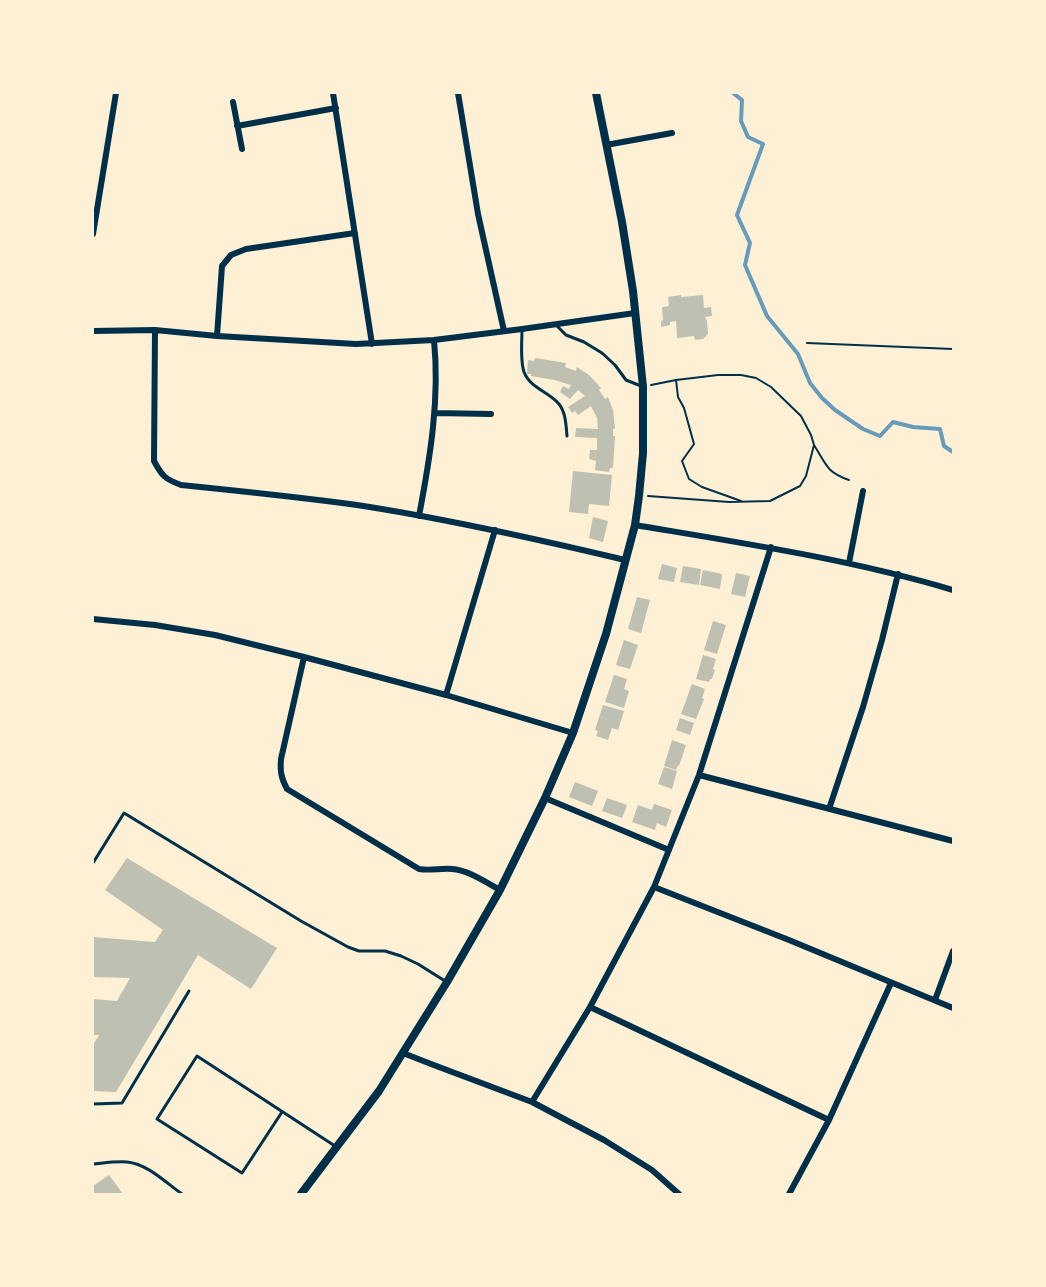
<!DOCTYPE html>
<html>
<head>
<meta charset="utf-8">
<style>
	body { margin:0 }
	#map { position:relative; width:1046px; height:1287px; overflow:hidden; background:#fdf0d5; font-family:Merriweather,serif }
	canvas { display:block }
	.frame { position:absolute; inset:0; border:94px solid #fdf0d5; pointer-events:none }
</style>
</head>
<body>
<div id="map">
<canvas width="1046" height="1287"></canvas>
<div class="frame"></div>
</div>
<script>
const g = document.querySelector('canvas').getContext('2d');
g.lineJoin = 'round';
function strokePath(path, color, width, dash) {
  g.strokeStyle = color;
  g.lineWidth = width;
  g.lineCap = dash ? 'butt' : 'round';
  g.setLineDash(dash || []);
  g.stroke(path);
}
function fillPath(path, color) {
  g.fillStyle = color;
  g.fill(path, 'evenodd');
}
const stream = new Path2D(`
	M733,93L742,100L741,121L748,137L763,144L737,215L750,243L745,265L767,316L798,354L810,383L822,398L835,410L863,429L880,436L893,422L913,427L940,429L944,446L953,452`);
const building = new Path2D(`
	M681,295V297L703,295L704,308L711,307L712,316L705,317L707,321L708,334L703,339L695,340L694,336L677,338L676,321L670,322V325L661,327V321L663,320L662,307L669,306L668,297Z
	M535,358L566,363L565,367L576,371L577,367L589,375L601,388L599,390L605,399L608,397L613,410L615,428L613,429V436H615L613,468H610L609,472L595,470L596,461L589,459L590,450H597V438L575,437L576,428L598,429L597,418L591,406L578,415L575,411L572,413L568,407L585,396L578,390L570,399L560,392L563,386L569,389L571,385L554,380L531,376V374H527L528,360L534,361Z
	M573,471L612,475L609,506L589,504L588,514L569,512Z
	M593,517L608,521L603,542L589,538Z
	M662,564L677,568L674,582L658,579Z
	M683,566L701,569L699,585L680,582Z
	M703,570L722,574L720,589L700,585Z
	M736,573L750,576L745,597L731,594Z
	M637,597L650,600L641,633L628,629Z
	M713,621L726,625L717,654L704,650Z
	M624,640L638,645L630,669L616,665Z
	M703,655L716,659L713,669L715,670L712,679H710L709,682L696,679Z
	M614,675L627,679L624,689L629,691L624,708L605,702Z
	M692,684L705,689L702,698L704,699L696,719L681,714Z
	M603,705L624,711L618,730L612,728L608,740L596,736L598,731L595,730Z
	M680,718L694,723L690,735L676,730Z
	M672,740L686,745L679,766L678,765L676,770L664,766Z
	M664,767L677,771L672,789L658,784Z
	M575,782L598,791L592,806L569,797Z
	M607,798L627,805L622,818L602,811Z
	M654,804L672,810L666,827L657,823L655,830L632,822L638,805L652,810Z
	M127,858L277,948L251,989L198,955L116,1092L93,1091V1045L99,1035H93V999L117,1001L130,978L93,977V937L155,942L163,930L105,890Z
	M109,1175L123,1194H93V1186Z`);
const path = new Path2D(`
	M807,343L953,349
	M676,380L678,397L684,408L694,444L682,461L689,479L702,487L741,501
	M814,445C826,464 826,472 849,480
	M648,496L729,502L770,501L800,486L806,476L814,445L811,435L801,416L771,387L756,378L741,375H718L676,380L651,385`);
const service = new Path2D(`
	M556,325L566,335L584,342L602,353L615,365L626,380L641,386
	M522,329C522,343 520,360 524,372C530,388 549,392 559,404C566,413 566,426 567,436
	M93,863L124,813L301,921L348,947L359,951H385L401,956L418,964L445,981
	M93,1104L122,1103L189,991
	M282,1112L242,1173L157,1119L197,1056L335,1146
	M93,1164C104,1163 116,1161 127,1162C148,1164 166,1183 182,1194`);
const minor = new Path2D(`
	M333,93L372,344
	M458,93L478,214L504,331
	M233,102L242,149
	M237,126L336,108
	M606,145L672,133
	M93,234L116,93
	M155,330L154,461C162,476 165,479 181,485C240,491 299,497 357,505C448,519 537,539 625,560
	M93,331L155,330L217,336L356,344L434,340L522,329L635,313
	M217,336L222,266L231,255L246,249L355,233
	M435,413L491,414
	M419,516C430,458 440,399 434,340
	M635,525C742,543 849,559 953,590
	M849,563L863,491
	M93,619L155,625L215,635L304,657L446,695L573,733
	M304,657L281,759C280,771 281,778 287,789L419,869C431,871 440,868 452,869C468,870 485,882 500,890
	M446,695L495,530
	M699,775L953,841
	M545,798L669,850
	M829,809L863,707L882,640L898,574
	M654,887L789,940L953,1008
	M935,1000L953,951
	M590,1007L829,1120
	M403,1053L431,1064L532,1102L604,1140L652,1170L679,1194
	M532,1102L590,1007L654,887L699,775L771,547
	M789,1194L829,1120L891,983`);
const tertiary = new Path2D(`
	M301,1194L379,1091L447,982L500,890L545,798L573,733L606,634L635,525L639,496L643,453V387L633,291L622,222L596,93`);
strokePath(stream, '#669bbc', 4);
fillPath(building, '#bec0b2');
strokePath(path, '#003049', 2);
strokePath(service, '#003049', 3);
strokePath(minor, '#003049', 6);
strokePath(tertiary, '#003049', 8);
</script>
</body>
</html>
